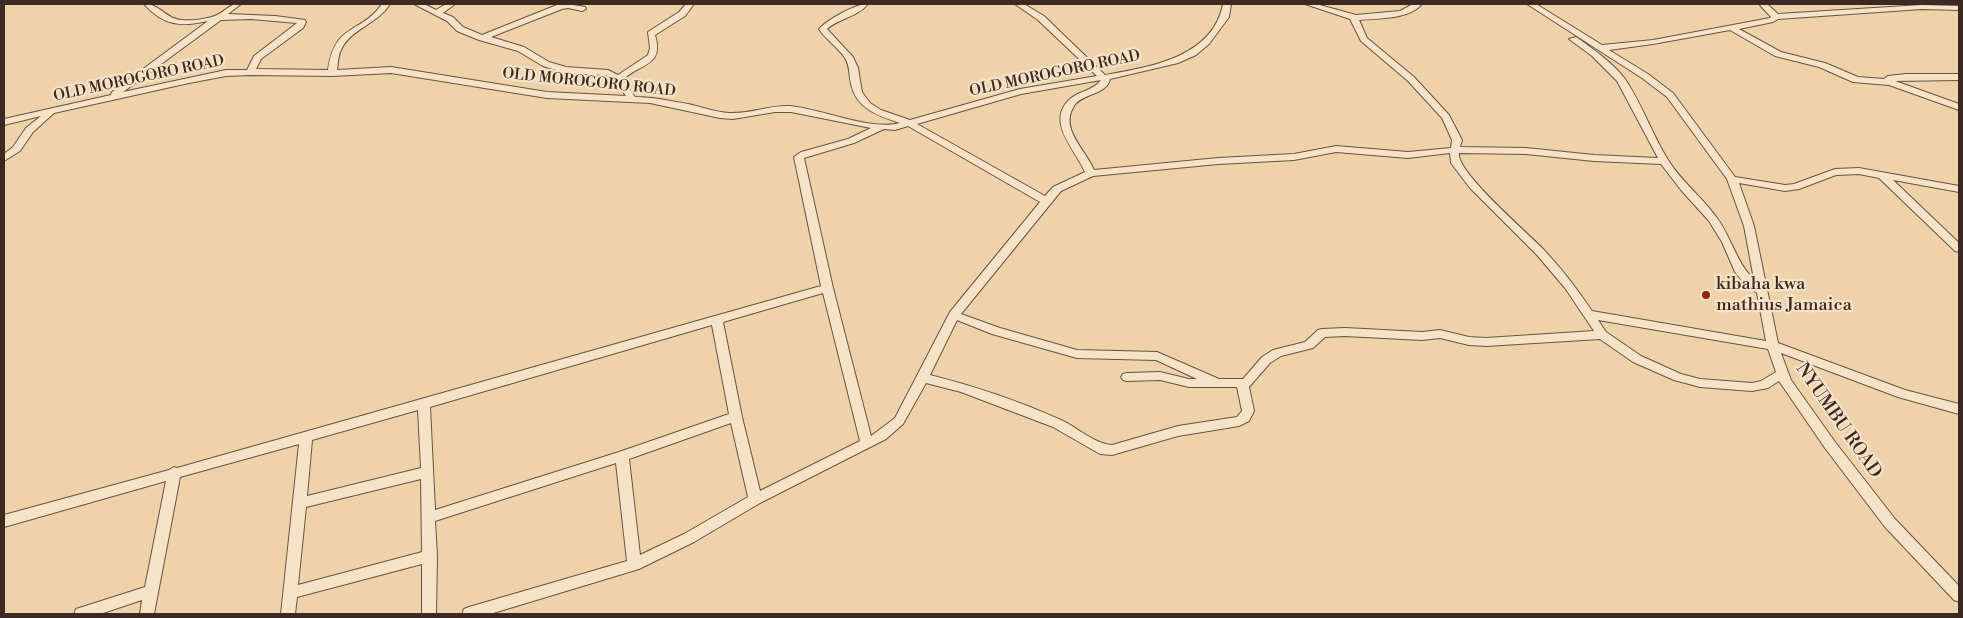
<!DOCTYPE html>
<html>
<head>
<meta charset="utf-8">
<style>
	body { margin:0 }
	#map { position:relative; width:1963px; height:618px; overflow:hidden; background:#efd2a9; font-family:"Libre Bodoni",serif }
	canvas { display:block }
	.frame { position:absolute; inset:0; border:5px solid #3b2922; pointer-events:none }
</style>
</head>
<body>
<div id="map">
<canvas width="1963" height="618"></canvas>
<div class="frame"></div>
</div>
<script>
const g = document.querySelector('canvas').getContext('2d');
g.lineJoin = 'round';
function strokePath(path, color, width, dash) {
  g.strokeStyle = color;
  g.lineWidth = width;
  g.lineCap = dash ? 'butt' : 'round';
  g.setLineDash(dash || []);
  g.stroke(path);
}
function fillPath(path, color) {
  g.fillStyle = color;
  g.fill(path, 'evenodd');
}
function drawText(font, color, halo, rows, align = 'center') {
  g.font = font + ' "Libre Bodoni",serif';
  g.lineWidth = 4.5;
  g.setLineDash([]);
  g.textBaseline = 'middle';
  g.strokeStyle = halo;
  g.fillStyle = color;
  for (const [text, x, y, turn = 0] of rows) {
    g.save();
    g.translate(x, y);
    g.rotate((+turn || 0) * Math.PI / 180);
    g.textAlign = isNaN(turn) ? turn : align;
    if (halo) g.strokeText(text, 0, 0);
    g.fillText(text, 0, 0);
    g.restore();
  }
}
const minor = new Path2D(`
	M144,4C159,3 167,20 182,20C192,21 209,19 217,15C227,10 230,3 241,4L228,14L275,16L305,20L306,22L303,28L261,59L256,69L328,70C335,22 360,35 382,4H390C378,24 350,29 341,50C338,56 338,64 337,70L391,67L547,92L626,96L616,82L606,75L565,73L543,66L518,51L479,40L457,31L447,21L414,4H424L436,10L446,4H455L443,13L453,17L463,27L482,35L557,5L568,4L585,7L586,9L582,11L568,8L562,9L491,37L524,47L549,62L566,67L608,70L618,75L648,55L650,48L648,32L679,12L686,4H694L685,16L655,35C665,67 639,63 623,80L635,97C653,97 671,101 688,104C702,107 715,112 729,113C750,114 770,105 790,106C822,109 871,131 900,123C879,116 856,109 851,84C849,75 850,66 845,58C838,47 826,40 819,29C827,20 857,3 868,4C858,17 839,18 827,29L853,57L858,68L862,92L870,103L881,110L910,120L1020,89L1097,76L1038,20L1015,4H1024L1044,16L1105,75C1151,67 1213,57 1223,4H1231L1229,17L1209,44L1196,55L1178,63L1110,79C1107,95 1082,93 1074,106C1059,129 1086,150 1094,170L1218,158L1294,154L1336,146L1408,152L1451,148L1452,140L1442,118L1408,81L1361,41L1350,19L1305,4H1316L1356,15L1400,11L1413,4H1422C1408,20 1378,18 1359,20L1367,38L1414,77L1449,115L1462,140L1460,147L1526,148L1594,155L1658,158L1617,81L1592,56L1569,39L1576,37C1593,49 1612,62 1625,79C1642,104 1652,134 1668,160C1682,182 1702,197 1717,218C1730,235 1738,266 1754,279L1744,226L1727,179L1667,97L1642,78L1527,4H1536L1602,45L1653,40L1770,18L1771,17L1759,4H1767L1778,14L1922,5L1959,6V10L1922,9L1778,19L1773,22L1739,29L1781,52L1825,63L1858,77L1884,79L1888,76L1906,74H1959V80L1895,81L1959,104V110L1889,85L1853,82L1819,67L1775,56L1730,30L1653,44L1609,50L1648,74L1673,93L1735,177L1785,185L1794,184L1835,169L1859,168L1959,186V192L1893,180L1959,243V252L1955,251L1879,178L1859,174L1836,175L1799,189L1785,191L1739,183L1754,226L1778,343L1905,390L1959,404V414L1898,397L1781,353L1791,380L1835,442L1895,519L1959,586V602L1954,600L1885,527L1825,448L1779,381L1768,388L1752,391L1700,387L1674,380L1633,362L1600,339L1486,346L1469,345L1440,338L1422,340L1345,336L1325,337L1313,348L1281,356L1270,363L1249,387L1254,411L1249,421L1239,426L1178,436L1112,455L1100,454L1053,427L961,392L926,383L903,424L886,439L760,503L694,542L639,569L490,614H462L464,609L469,607L627,561L616,463L435,521L437,556L436,614H422V564L297,597L295,614H281L299,444L180,477L154,614H140L142,600L100,614H74L76,609L145,587L166,481L4,527V515L169,470L174,467L177,468L821,286L794,157L801,152L848,139L871,128L791,112H775L733,119L720,118L650,103L547,98L391,73L332,76L250,75L226,76L189,83L54,113L33,132L20,151L4,161V154L13,147L26,128L41,116L4,125V119L111,95L112,92L208,21C181,27 164,26 144,4ZM251,19L297,23L254,56L247,70H226L123,92L221,20ZM1101,80C1094,90 1080,91 1071,98C1044,121 1076,150 1085,172L1053,187L1045,196L917,124L1021,94ZM908,126L1040,202L950,312L895,418L871,436L833,288L804,158L854,143L884,129L895,130ZM1336,152L1408,158L1450,153L1451,163L1470,188L1537,255L1565,288L1594,331L1486,338L1469,337L1440,330L1422,332L1345,328L1322,329L1318,330L1305,342L1273,350L1262,357L1243,379H1219L1157,352L1077,350L1000,328L961,314L1061,191L1093,176L1218,164L1294,160ZM1459,153L1526,154L1594,161L1661,164L1681,190L1709,221L1722,242L1735,272L1743,282L1757,293L1766,341L1592,311C1577,289 1562,269 1544,250C1529,234 1456,172 1459,153ZM823,293L860,441L760,491L742,417L723,322ZM957,320L992,334L1077,358L1156,360L1197,379H1189L1160,372L1127,373L1123,374L1121,377L1123,380L1127,381L1160,380L1189,387H1237L1242,411L1237,417L1178,426L1112,445C1093,443 1078,428 1061,420C1019,401 974,386 930,375ZM1598,320L1768,349L1776,372L1761,381L1752,383L1700,379L1681,374L1641,356L1606,332ZM712,325L729,414L619,452L435,510L430,407ZM418,410L421,468L307,496L312,440ZM731,423L748,497L684,534L640,555L629,459ZM421,479L422,552L298,585L306,507Z`);
const markers = [
	[1706,295,5,"#8f2418"]
];
const farStreetnames = [
	["OLD MOROGORO ROAD",1055,74,-12],
	["OLD MOROGORO ROAD",139,79,-12],
	["OLD MOROGORO ROAD",589,83,6]
];
const poiNames = [
	["kibaha kwa",1716,285],
	["mathius Jamaica",1716,306]
];
const streetNames = [
	["NYUMBU ROAD",1838,421,55]
];
strokePath(minor, '#685344', 2);
fillPath(minor, '#f5e2c7');
for (const [x, y, r, color] of markers) {
  const dot = new Path2D();
  dot.arc(x, y, r, 0, 2 * Math.PI);
  g.fillStyle = color;
  g.fill(dot);
  strokePath(dot, '#f5e2c7', 2);
}
drawText('15px', '#3b2922', '#f5e2c7', farStreetnames);
drawText('18px', '#3b2922', '#f5e2c7', poiNames, 'left');
drawText('18px', '#3b2922', '#f5e2c7', streetNames);
</script>
</body>
</html>
